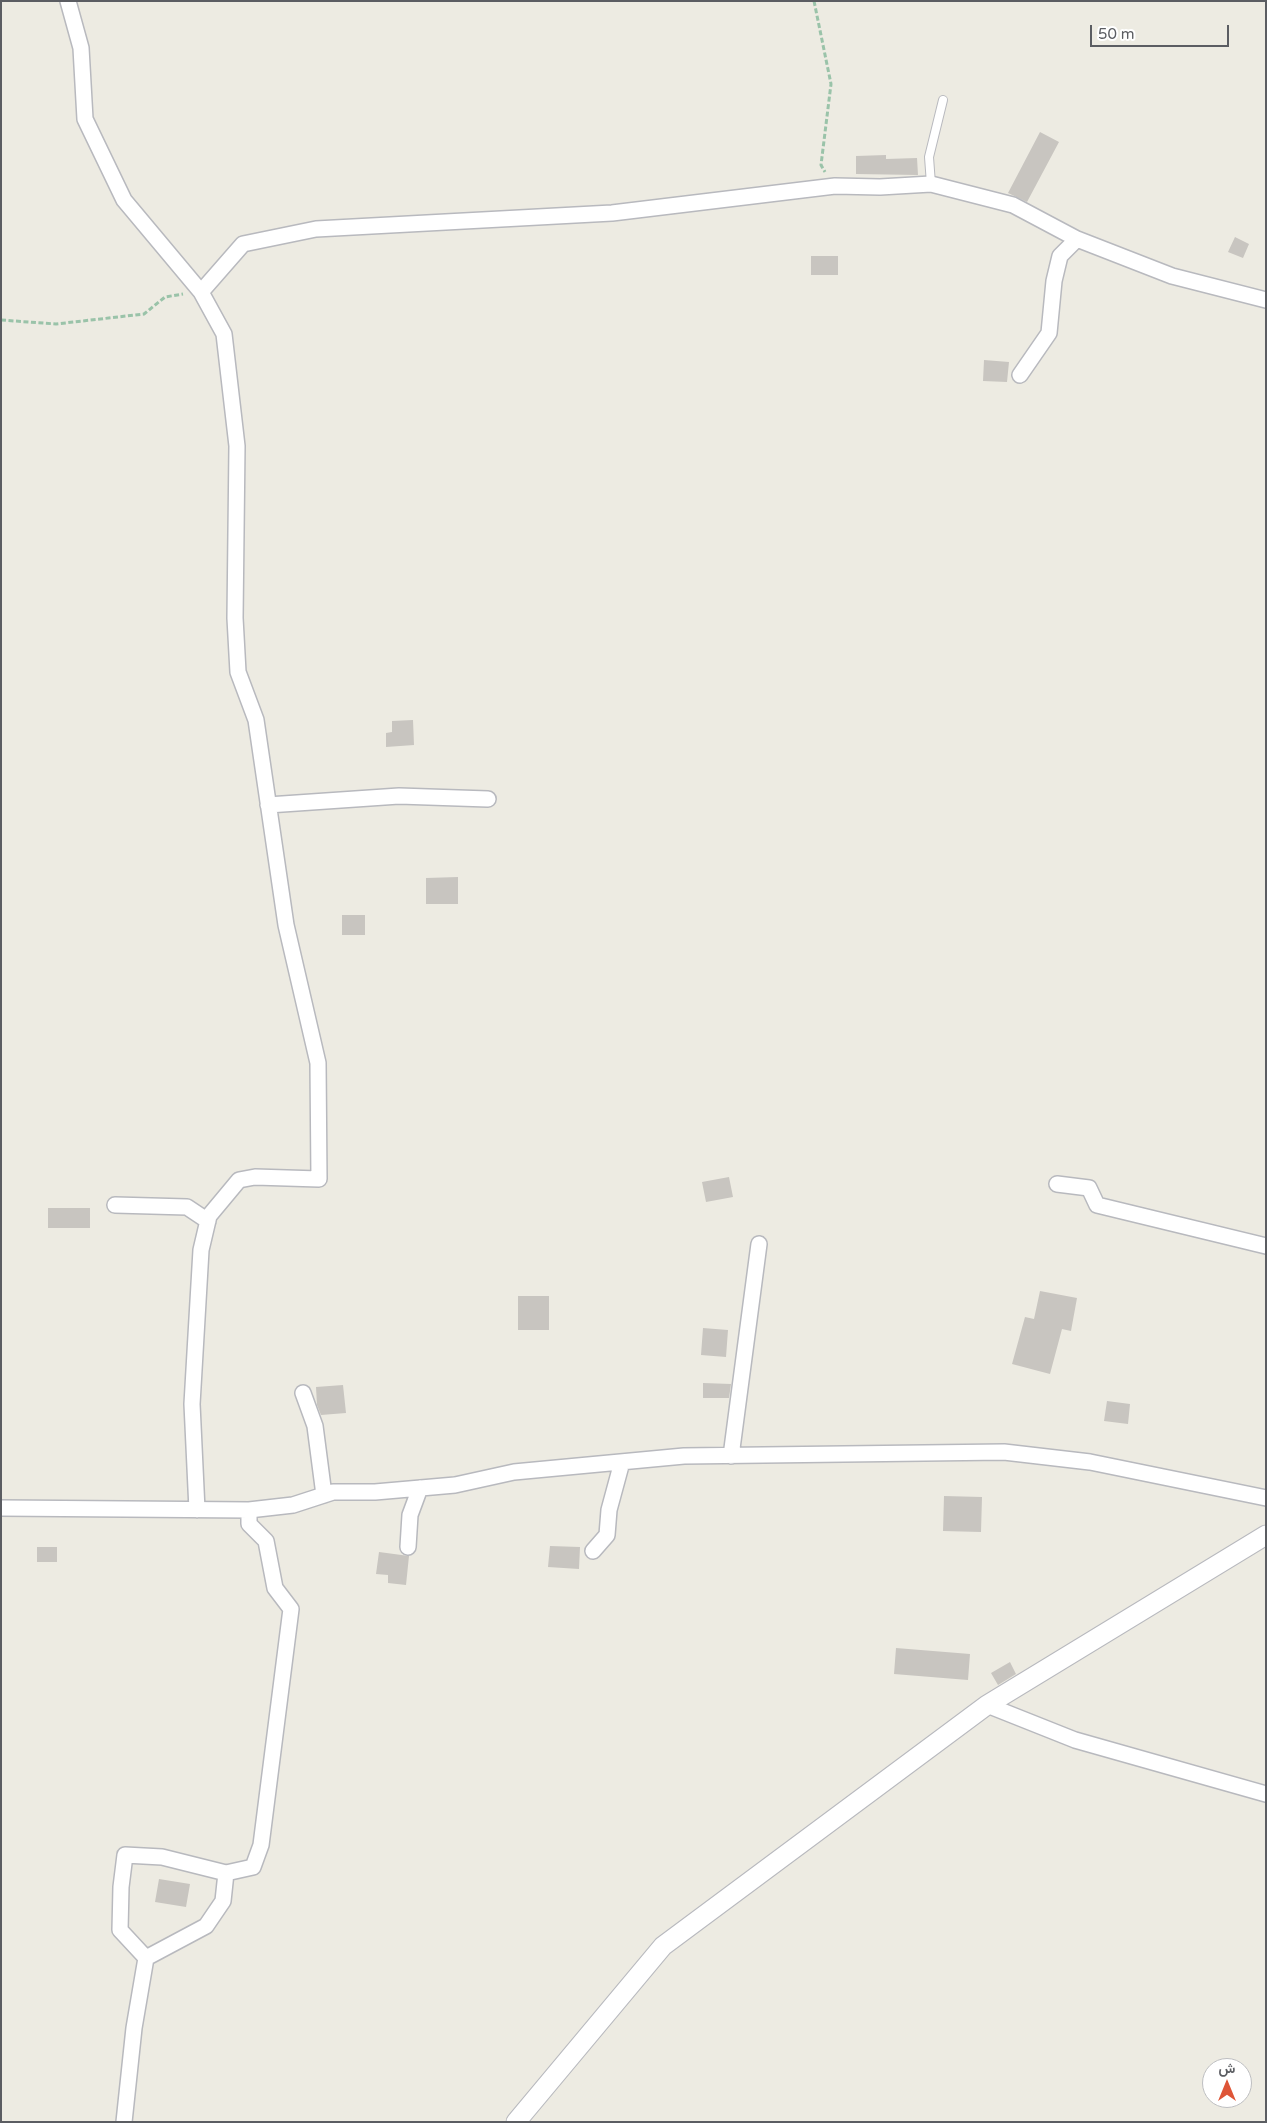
<!DOCTYPE html>
<html>
<head>
<meta charset="utf-8">
<style>
	body { margin:0 }
	#map { position:relative; width:1267px; height:2123px; overflow:hidden; background:#edebe2; font-family:"Varela Round",Vazirmatn,sans-serif }
	canvas { display:block }
	.frame { position:absolute; inset:0; border:2px solid #5b5d62; pointer-events:none }
	.north { position:absolute; left:1202px; top:2058px; width:50px; height:50px; box-sizing:border-box; background:#fff; border:1px solid #bdbec0; border-radius:50%; rotate:0deg; font-size:14px; font-weight:700; line-height:20px; text-align:center; color:#5b5d62 }
	.north::after { content:''; display:block; margin:auto; width:18px; height:22px; background:#de5537; clip-path:polygon(50% 0,100% 100%,50% 72%,0 100%) }
	.scale { position:absolute; left:1090px; top:25px; width:139px; height:22px; box-sizing:border-box; border:2px solid #5b5d62; border-top:0; padding-left:6px; font-size:15px; line-height:18px; white-space:nowrap; color:#5b5d62; -webkit-text-stroke:4px #fff; paint-order:stroke }
</style>
</head>
<body>
<div id="map">
<canvas width="1267" height="2123"></canvas>
<div class="frame"></div>
<div class="north">ش</div>
<div class="scale">50 m</div>
</div>
<script>
const g = document.querySelector('canvas').getContext('2d');
g.lineJoin = 'round';
function fillPath(path, color) {
  g.fillStyle = color;
  g.fill(path, 'evenodd');
}
function strokePath(path, color, width, dash) {
  g.strokeStyle = color;
  g.lineWidth = width;
  g.lineCap = dash ? 'butt' : 'round';
  g.setLineDash(dash || []);
  g.stroke(path);
}
const building = new Path2D(`
	M1040,132L1059,142L1027,202L1008,193Z
	M886,155V159L917,158L918,175L856,174V156Z
	M1235,237L1249,244L1243,258L1228,252Z
	M811,256H838V275H811Z
	M984,360L1009,362L1007,382L983,381Z
	M413,720L414,745L386,747V733L392,732V721Z
	M458,877V904H426V878Z
	M342,915H365V935H342Z
	M729,1177L733,1197L706,1202L702,1182Z
	M48,1208H90V1228H48Z
	M1040,1291L1077,1298L1071,1331L1062,1329L1050,1374L1012,1364L1025,1317L1034,1319Z
	M518,1296H549V1330H518Z
	M703,1328L728,1330L726,1357L701,1355Z
	M703,1383L731,1384L729,1398H703Z
	M343,1385L346,1413L321,1415L317,1405L316,1387Z
	M1107,1401L1130,1404L1128,1424L1104,1421Z
	M944,1496L982,1497L981,1532L943,1531Z
	M550,1546L580,1547L579,1569L548,1567Z
	M37,1547H57V1562H37Z
	M379,1552L409,1556L406,1585L388,1583V1575L376,1574Z
	M896,1648L970,1654L968,1680L894,1674Z
	M1010,1662L1016,1674L998,1685L991,1673Z
	M159,1879L190,1884L186,1907L155,1902Z`);
const path = new Path2D(`
	M814,1L831,84L821,165L825,172
	M1,320L56,324L144,314L165,297L183,294`);
const service = new Path2D(`
	M931,184L929,157L943,100`);
const minor = new Path2D(`
	M68,1L81,48L85,119L124,200L201,292L224,334L237,446L235,618L238,672L256,720L286,925L318,1063L319,1179L255,1177L239,1180L209,1216L201,1250L192,1404L197,1510
	M201,292L243,244L316,229L612,213L835,186L880,187L931,184L1013,205L1077,239L1172,276L1266,300
	M1020,375L1049,333L1054,281L1060,256L1077,239
	M268,805L399,796L488,799
	M1057,1184L1089,1188L1097,1205L1266,1246
	M115,1205L187,1207L208,1221
	M303,1393L315,1426L324,1495
	M731,1456L759,1244
	M1,1508L249,1510L293,1505L333,1492H375L455,1485L514,1472L684,1456L1004,1452L1090,1462L1266,1498
	M408,1547L410,1515L420,1488
	M593,1551L607,1535L609,1510L622,1462
	M987,1705L1075,1740L1266,1794
	M146,1958L120,1930L121,1887L125,1855L162,1857L226,1873L253,1867L261,1845L291,1609L275,1588L266,1541L249,1524V1510
	M124,2122L134,2028L146,1958L206,1926L223,1901L226,1873`);
const tertiary = new Path2D(`
	M516,2122L663,1946L987,1705L1266,1535`);
fillPath(building, '#c8c5c0');
strokePath(service, '#b8b9be', 10);
strokePath(minor, '#b8b9be', 18);
strokePath(tertiary, '#b8b9be', 21);
strokePath(path, '#9ac3a9', 3, [5, 2.5]);
strokePath(service, '#fff', 8);
strokePath(minor, '#fff', 15);
strokePath(tertiary, '#fff', 19);
</script>
</body>
</html>
